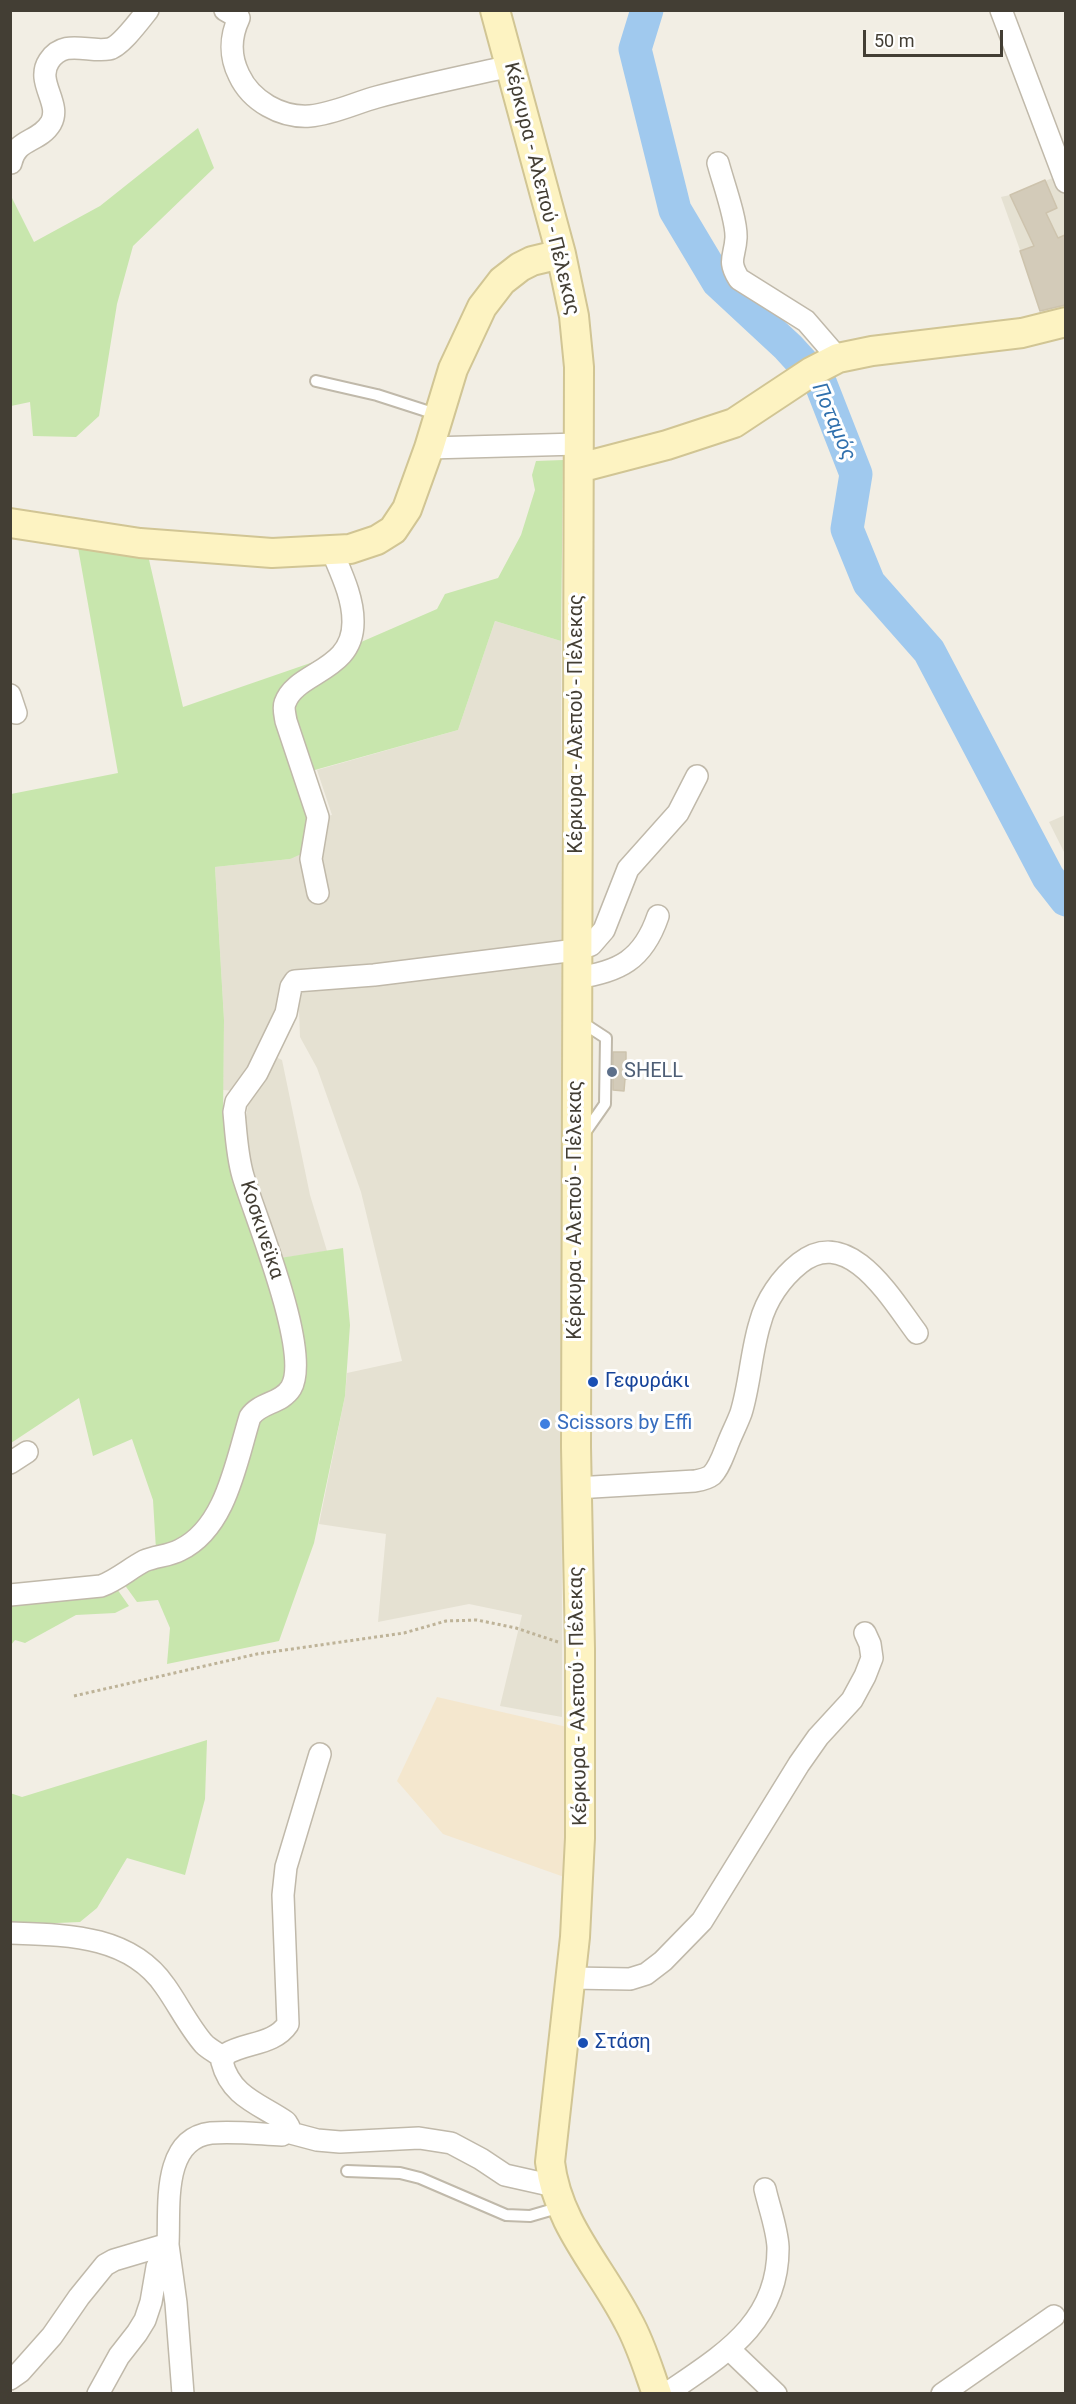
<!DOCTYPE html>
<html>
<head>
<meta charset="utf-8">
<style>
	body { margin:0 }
	#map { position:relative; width:1076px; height:2404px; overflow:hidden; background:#f2eee4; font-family:Roboto,sans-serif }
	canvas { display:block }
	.frame { position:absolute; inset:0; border:12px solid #433e34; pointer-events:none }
	.scale { position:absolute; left:863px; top:30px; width:140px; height:27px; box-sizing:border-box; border:3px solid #433e34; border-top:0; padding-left:8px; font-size:18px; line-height:21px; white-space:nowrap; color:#433e34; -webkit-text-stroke:4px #fff; paint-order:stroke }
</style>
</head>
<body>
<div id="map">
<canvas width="1076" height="2404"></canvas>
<div class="frame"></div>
<div class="scale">50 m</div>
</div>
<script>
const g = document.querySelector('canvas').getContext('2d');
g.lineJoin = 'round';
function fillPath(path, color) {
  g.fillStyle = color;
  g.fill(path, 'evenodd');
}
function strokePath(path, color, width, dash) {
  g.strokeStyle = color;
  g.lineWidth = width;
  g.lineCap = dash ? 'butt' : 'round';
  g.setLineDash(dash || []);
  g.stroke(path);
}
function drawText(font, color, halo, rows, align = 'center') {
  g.font = font + ' Roboto,sans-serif';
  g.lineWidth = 6;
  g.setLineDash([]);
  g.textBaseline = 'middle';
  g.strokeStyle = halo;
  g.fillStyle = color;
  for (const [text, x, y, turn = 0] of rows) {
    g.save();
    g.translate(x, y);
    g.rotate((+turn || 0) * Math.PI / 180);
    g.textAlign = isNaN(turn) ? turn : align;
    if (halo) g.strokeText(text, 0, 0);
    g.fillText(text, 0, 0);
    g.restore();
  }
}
const residential = new Path2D(`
	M1065,173V312L1044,317L1001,197L1010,195Z
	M495,621L561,641L562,1717L500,1706L522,1615L469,1604L378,1622L386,1534L319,1524L345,1396L347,1373L402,1361L361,1192L317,1068L300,1037L299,1010L290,998L261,1050L282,1060L310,1195L327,1251L275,1259L242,1142L248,1105L237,1091L223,1090L224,1020L215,867L290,859L312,819L332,815L317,770L458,730Z
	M1065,815V854L1049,822Z`);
const commercial = new Path2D(`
	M437,1697L567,1727V1878L443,1834L397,1781Z`);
const green = new Path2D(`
	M198,128L214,168L133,246L117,304L99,416L76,437L33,436L30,402L11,406V196L34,242L100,206Z
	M563,460L561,641L495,621L458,730L297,775L312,819L306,852L290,859L215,867L224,1020L223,1118L261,1261L343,1248L350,1325L345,1396L314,1543L279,1641L167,1664L170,1628L158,1600L137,1602L124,1584L157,1566L153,1500L132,1439L93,1456L79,1398L11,1443V794L118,773L77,542L147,551L183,707L322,659L437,609L445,594L498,578L521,535L535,490L532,475L536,461Z
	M117,1589L129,1606L115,1613L76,1615L25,1643L15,1640L11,1645V1601Z
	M207,1740L205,1799L185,1875L127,1858L97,1908L80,1922L11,1925L10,1793L22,1797Z`);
const river = new Path2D(`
	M647,10L635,49L675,210L718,282L788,347L820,382L856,474L847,529L869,583L929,651L1048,877L1066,900`);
const building = new Path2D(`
	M1045,180L1057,208L1046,213L1058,238L1065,235V305L1040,311L1020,251L1034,246L1010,195Z
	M613,1052H626V1062H634L633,1079H625L624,1091L613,1090Z`);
const path = new Path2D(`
	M74,1696L257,1654L404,1633L446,1621L477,1620L516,1628L558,1642`);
const lane = new Path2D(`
	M316,381L377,395L439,415
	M580,1021L606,1038L605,1104L584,1134
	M347,2171L400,2173L420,2178L506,2215L530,2216L561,2207`);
const street = new Path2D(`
	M225,10L239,18C230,37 230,57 239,75C251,101 281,118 310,116C333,114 355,103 377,97C421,85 466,76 511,66
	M1001,10L1066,182
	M11,163C16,138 39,143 51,123C62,103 35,82 49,61C64,38 88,53 109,49C120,47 140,20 148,10
	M718,163C723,182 737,220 736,238C735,257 727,260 739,279L806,321L838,358
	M429,448L579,444
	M10,695L16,713
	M318,893L311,859L318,817L286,721C285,715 283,708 285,703C296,671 354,672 353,621C353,597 341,573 332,551
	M576,978C619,972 643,960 658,916
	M10,1463L27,1452
	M576,1488L695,1481C701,1480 707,1479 712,1475C719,1468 723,1456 727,1446C731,1435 737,1424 741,1413C750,1384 751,1352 760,1323C766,1300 781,1278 800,1263C849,1224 892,1300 917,1333
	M10,1595L101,1586C117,1580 129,1569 144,1561C156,1556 169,1556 180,1550C226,1528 236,1462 250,1417C260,1402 281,1404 291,1388C312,1353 255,1217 243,1176C237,1156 236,1133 234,1112L236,1102L257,1073L286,1013L291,987L295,981L374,975L576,950L591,945L604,930L628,869L678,813L697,776
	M10,1933C67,1935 130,1935 165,1986C178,2004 189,2027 204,2044C209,2049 217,2053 223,2058
	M571,1978L630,1979L646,1974L663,1961L702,1921L799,1764L818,1737L852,1700L865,1676L872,1658L870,1644L865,1633
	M287,2132L317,2140L340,2142L419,2138L451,2143L481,2159L505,2175L554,2186
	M168,2245L176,2303L183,2394
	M730,2350L776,2394
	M10,2379L20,2372L52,2336L79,2297L105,2265L114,2260L168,2244C170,2208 161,2139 211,2133C234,2131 259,2134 282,2135L287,2132L289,2127L286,2122C260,2104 231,2097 222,2062L226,2054C246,2042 274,2045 288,2024L283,1895L286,1867L320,1754
	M98,2394L119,2356L137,2333L145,2320L151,2302L157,2267L168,2244
	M666,2394C721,2356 779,2324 778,2247C777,2228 769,2207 765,2189
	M942,2394L1054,2316`);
const secondary = new Path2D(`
	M495,10L561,254L574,316L579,367L576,1447L580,1649V1838L575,1937L550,2162C557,2224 601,2268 628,2321C641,2344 648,2369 657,2394
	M579,468L667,445L734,423L811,372L838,358L872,351L1022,333L1066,322
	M10,523L140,543L272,553L350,549L377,540L393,530L407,509L429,448L453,369L482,307L502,281L520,267L532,261L561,254`);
const markers = [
	[612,1072,6,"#5c6f8a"],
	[593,1382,6,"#1a4fb4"],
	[545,1424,6,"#3f7fe0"],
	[583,2043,6,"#1a4fb4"]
];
const streetNames = [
	["Κέρκυρα - Αλεπού - Πέλεκας",541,189,76],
	["Κέρκυρα - Αλεπού - Πέλεκας",577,724,-90],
	["Κέρκυρα - Αλεπού - Πέλεκας",576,1210,-90],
	["Κοσκινεϊκα",261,1230,72],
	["Κέρκυρα - Αλεπού - Πέλεκας",579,1696,-91]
];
const serviceNames = [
	["SHELL",624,1072]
];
const transitNames = [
	["Γεφυράκι",605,1382],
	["Στάση",595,2043]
];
const shopNames = [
	["Scissors by Effi",557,1424]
];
const waterNames = [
	["Ποταμός",833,422,67]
];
fillPath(residential, '#e5e1d2');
fillPath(commercial, '#f4e7ce');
fillPath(green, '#c8e6ad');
strokePath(river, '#a0c9ee', 33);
fillPath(building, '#d3cbb9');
strokePath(building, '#cdc3ad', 1.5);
strokePath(lane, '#c0b9aa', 14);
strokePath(street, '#c0b9aa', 24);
strokePath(secondary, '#d1c594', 32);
strokePath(path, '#beb398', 3, [3, 3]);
strokePath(lane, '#fff', 10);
strokePath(street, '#fff', 21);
strokePath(secondary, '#fdf3c2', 28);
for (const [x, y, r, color] of markers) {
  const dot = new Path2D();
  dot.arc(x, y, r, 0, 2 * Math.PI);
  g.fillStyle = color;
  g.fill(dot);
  strokePath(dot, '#fff', 2);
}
drawText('20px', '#433e34', '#fff', streetNames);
drawText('20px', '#4e5e75', '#fff', serviceNames, 'left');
drawText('20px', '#164399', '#fff', transitNames, 'left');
drawText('20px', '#366cbe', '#fff', shopNames, 'left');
drawText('italic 21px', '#3070ad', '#fff', waterNames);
</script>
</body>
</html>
